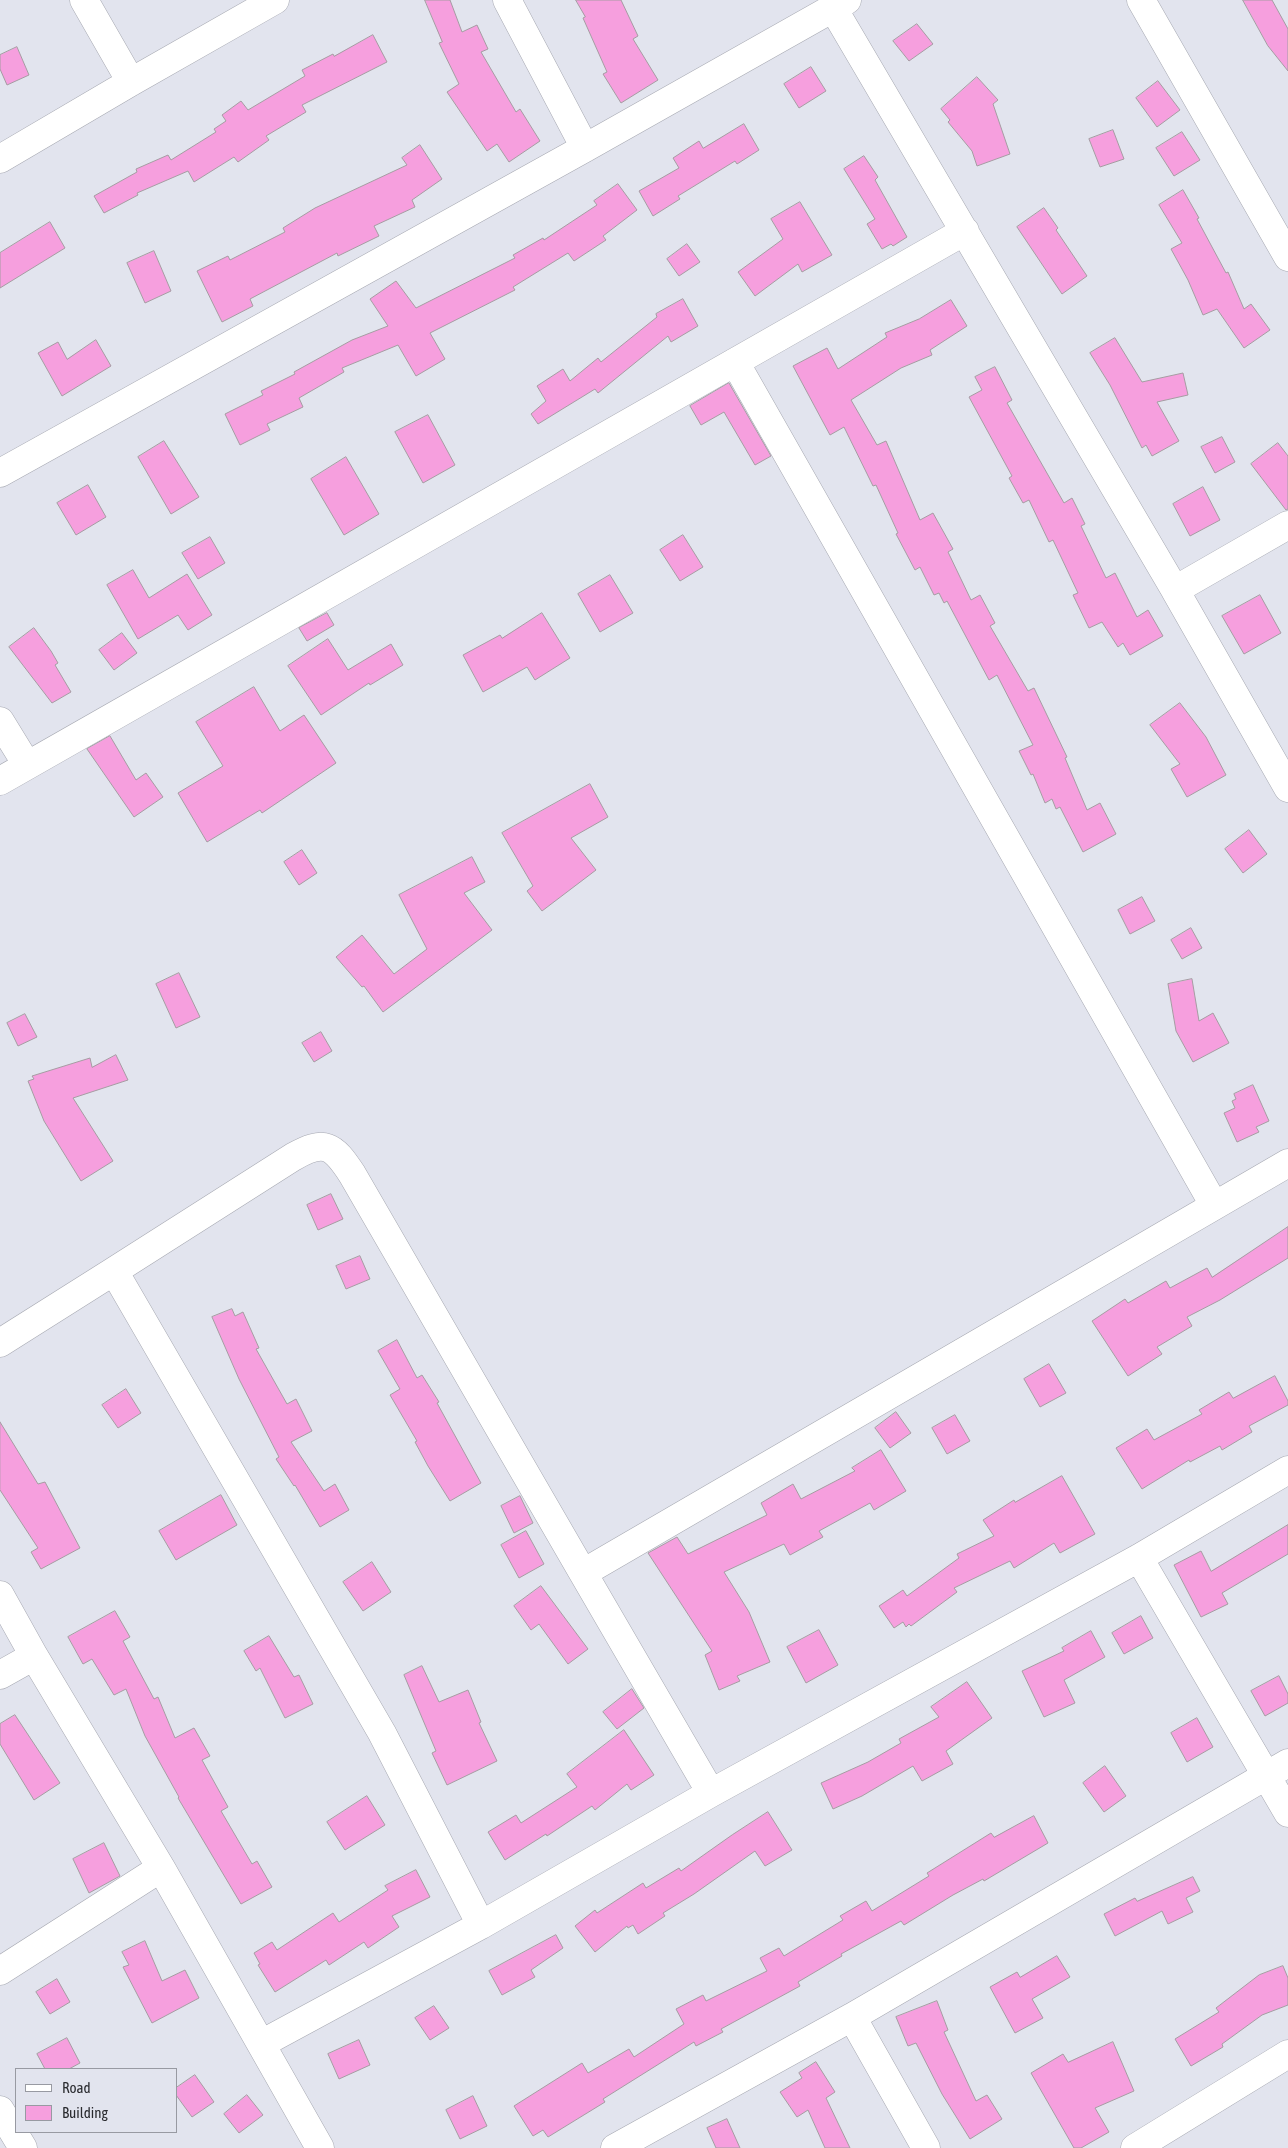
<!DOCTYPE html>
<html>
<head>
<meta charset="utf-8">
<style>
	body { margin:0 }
	#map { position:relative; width:1288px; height:2148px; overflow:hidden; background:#e2e4ee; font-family:"Asap Condensed",sans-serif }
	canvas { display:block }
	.legend { position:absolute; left:15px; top:2068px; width:162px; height:65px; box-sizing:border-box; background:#e2e4ee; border:1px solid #989aa2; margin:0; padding:6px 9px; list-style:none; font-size:15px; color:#2a2b2f }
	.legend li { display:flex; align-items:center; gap:10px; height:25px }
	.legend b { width:25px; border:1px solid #989aa2 }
</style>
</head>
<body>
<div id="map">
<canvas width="1288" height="2148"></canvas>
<ul class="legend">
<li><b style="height:6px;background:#fff"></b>Road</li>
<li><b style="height:14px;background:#f69fde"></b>Building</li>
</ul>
</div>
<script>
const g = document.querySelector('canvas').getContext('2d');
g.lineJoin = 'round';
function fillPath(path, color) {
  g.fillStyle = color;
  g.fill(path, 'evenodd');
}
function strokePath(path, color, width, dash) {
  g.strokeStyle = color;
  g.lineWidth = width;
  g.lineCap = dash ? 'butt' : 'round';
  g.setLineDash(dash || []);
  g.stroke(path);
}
const building = new Path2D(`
	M425,0H450L462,32L477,25L488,49L481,52L516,112L520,109L540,141L509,162L497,144L487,151L447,92L459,84L439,43L442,42Z
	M576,0H621L638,36L633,39L658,80L621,103L603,74L607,72L583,18L585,17Z
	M1243,0H1272L1288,29V71L1268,46Z
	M917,24L933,44L909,61L893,41Z
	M373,35L387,62L302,105L306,112L266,136L269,140L238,162L234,157L194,182L188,171L137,193L138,195L104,213L94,196L137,172L136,169L168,155L171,160L216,132L214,129L226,121L222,115L241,101L248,110L305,76L302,70L333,54L334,56Z
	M17,47L29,75L7,85L0,69V55Z
	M811,67L826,91L799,108L784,84Z
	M977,77L998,100L993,104L1010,154L977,166L972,151L948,122L950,120L941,109Z
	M1158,81L1180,110L1157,127L1136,98Z
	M744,124L759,150L737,164L735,161L678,196L680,199L653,216L639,191L679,168L673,158L699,141L703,148Z
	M1113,130L1124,159L1100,167L1089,139Z
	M1182,132L1200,160L1174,176L1156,148Z
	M420,145L442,179L412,200L415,207L374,226L379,236L338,256L337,253L250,299L253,306L222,322L197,271L228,256L230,260L285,232L283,228L315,208L407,165L402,158Z
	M864,156L878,177L875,180L907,237L893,246L891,244L882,249L867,224L875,219L844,169Z
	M618,184L637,210L603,236L606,240L574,261L568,253L513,287L515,290L430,333L445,359L416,376L398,345L342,368L344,372L299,398L303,407L267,424L270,430L240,445L225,414L263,395L261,391L295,374L294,372L352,340L388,326L370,299L396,281L416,308L515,258L513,255L543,238L544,240L597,205L594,201Z
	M1183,190L1199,218L1197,219L1226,273L1228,272L1244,309L1251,304L1270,330L1244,348L1217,309L1203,315L1188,280L1171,249L1182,243L1159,205Z
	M800,202L832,255L802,272L798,264L755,296L738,272L783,239L771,219Z
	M1044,208L1058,228L1056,230L1087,276L1062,294L1017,227Z
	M50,222L65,248L0,288V253Z
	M687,244L700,262L679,276L667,259Z
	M154,251L171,291L145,303L127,263Z
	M683,299L698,326L671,342L668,336L598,393L595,389L538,424L531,414L546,401L537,386L563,369L570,381L598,358L601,362L657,317L656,314Z
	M951,300L967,326L930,350L932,355L901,368L851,400L877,445L886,441L920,520L933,513L953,549L948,552L971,600L980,595L995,623L990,626L1028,691L1034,688L1067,757L1065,758L1087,810L1100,803L1116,834L1083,852L1060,807L1056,809L1052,799L1045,803L1033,774L1031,775L1019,751L1033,745L997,675L989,680L947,601L944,603L939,593L934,595L920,567L915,570L896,534L898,533L876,485L873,486L844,427L830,435L793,366L827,348L838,369L887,337L885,333L919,319Z
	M1115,338L1142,382L1183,373L1188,395L1157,402L1179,441L1152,456L1146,445L1142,448L1110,385L1090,353Z
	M96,340L111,366L62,396L38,353L58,342L67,359Z
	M995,367L1012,400L1007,403L1064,503L1072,498L1085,524L1081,526L1106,578L1115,573L1137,617L1148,610L1163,636L1130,655L1123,643L1118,647L1102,622L1089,628L1073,595L1078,593L1053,540L1049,542L1029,500L1023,503L1009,478L1012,476L969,397L982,390L975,377Z
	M729,383L771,456L755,465L724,412L701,425L690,406Z
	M428,415L455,465L423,483L395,432Z
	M1222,437L1235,462L1215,473L1201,447Z
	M164,441L199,497L171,514L138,457Z
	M1278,443L1288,456V509L1286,510L1251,464Z
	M346,457L379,514L344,535L311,479Z
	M88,485L106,517L76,535L57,503Z
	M1203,487L1220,520L1190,536L1173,504Z
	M683,535L703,567L680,581L660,550Z
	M210,537L225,563L198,579L182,553Z
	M133,570L149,598L187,574L212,615L188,630L178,615L138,639L107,585Z
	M610,575L633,613L600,632L578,594Z
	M1260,595L1281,633L1244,654L1222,616Z
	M327,613L334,625L307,641L299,628Z
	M542,613L570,658L535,680L527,667L483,692L463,655L500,635L502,638Z
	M34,628L51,651L58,663L55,665L71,692L52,703L9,647Z
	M122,633L137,653L114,670L99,650Z
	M328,639L348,670L391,644L403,665L370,685L369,683L321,715L288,666Z
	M254,687L280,731L304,715L336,763L262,813L260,810L207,842L178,793L223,766L196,722Z
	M1180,703L1206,737L1226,775L1187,797L1171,769L1180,764L1150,725Z
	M110,736L136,780L146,773L163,797L134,817L87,749Z
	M590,784L608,817L571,838L596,870L542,911L527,891L533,886L502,833Z
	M1249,830L1267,854L1243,873L1225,849Z
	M302,850L317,873L299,885L284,862Z
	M472,857L485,882L464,893L492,930L383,1012L364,986L362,987L336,957L362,935L394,974L427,949L399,895Z
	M1142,897L1155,921L1130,934L1118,910Z
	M1191,928L1202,948L1182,959L1171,940Z
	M179,973L200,1017L176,1028L156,984Z
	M1192,979L1199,1021L1213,1013L1229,1043L1193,1062L1176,1031L1168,984Z
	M25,1014L37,1037L18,1046L7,1023Z
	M321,1032L332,1051L314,1062L302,1043Z
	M116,1055L128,1080L73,1098L113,1161L81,1181L44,1121L28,1081L34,1079L32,1076L90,1058L92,1067Z
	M1253,1085L1269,1121L1256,1127L1259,1132L1237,1142L1224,1113L1235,1108L1232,1101L1236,1099L1234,1094Z
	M331,1194L343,1219L318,1230L307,1205Z
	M1288,1227V1258L1220,1300L1187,1317L1192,1326L1157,1347L1162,1354L1128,1376L1092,1321L1125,1299L1128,1303L1166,1281L1170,1288L1207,1268L1212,1277Z
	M360,1256L370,1279L346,1289L336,1266Z
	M232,1309L235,1316L243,1312L259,1348L256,1349L287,1404L296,1399L312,1431L291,1442L324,1491L335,1484L349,1510L320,1527L295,1485L294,1486L276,1459L279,1457L239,1379L212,1317Z
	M397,1340L417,1378L422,1375L439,1402L437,1403L481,1483L450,1501L428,1466L415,1442L417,1441L390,1395L400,1389L378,1351Z
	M1049,1364L1066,1393L1040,1407L1024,1379Z
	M1275,1376L1288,1401V1405L1249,1426L1252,1432L1222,1450L1220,1446L1190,1462L1189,1460L1142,1489L1116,1448L1147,1429L1154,1440L1202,1414L1199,1410L1229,1392L1233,1398Z
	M126,1389L141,1413L118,1428L102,1405Z
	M896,1412L911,1433L890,1448L875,1428Z
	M955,1415L970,1441L947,1454L932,1428Z
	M0,1422L38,1484L45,1482L80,1548L41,1569L31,1552L38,1548L0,1490Z
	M881,1450L906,1491L874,1510L870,1503L819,1531L823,1537L790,1555L784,1544L724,1572L749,1612L770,1662L737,1676L740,1681L719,1690L705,1655L712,1651L648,1553L677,1537L688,1554L767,1515L761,1503L793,1484L801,1499L855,1471L852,1468Z
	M1062,1476L1095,1534L1060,1553L1054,1543L1014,1568L1010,1561L954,1588L957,1592L911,1626L909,1624L906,1627L903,1622L894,1628L879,1606L903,1590L907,1596L959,1558L957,1554L994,1536L983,1520L1014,1500L1015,1502Z
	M221,1495L237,1525L176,1560L159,1531Z
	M520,1496L533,1523L514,1533L501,1506Z
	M1288,1525V1554L1222,1593L1228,1604L1201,1617L1174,1565L1201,1551L1211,1571Z
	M526,1531L544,1564L519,1578L501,1545Z
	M372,1562L391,1592L363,1611L343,1582Z
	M541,1586L588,1649L568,1664L539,1624L531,1630L514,1606Z
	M115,1611L130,1637L123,1641L154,1699L158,1697L175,1738L194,1728L210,1756L202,1760L228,1807L221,1811L252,1864L257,1861L272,1887L241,1904L178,1798L179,1797L145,1736L126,1689L114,1695L92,1659L83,1664L68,1637Z
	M1141,1616L1153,1638L1124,1654L1112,1633Z
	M819,1630L838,1665L806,1683L787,1647Z
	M1091,1631L1105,1657L1064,1680L1075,1703L1044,1717L1022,1671L1064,1651L1062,1648Z
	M269,1636L294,1677L299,1675L313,1704L285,1718L260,1668L256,1671L244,1651Z
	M422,1666L439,1702L468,1690L481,1722L479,1723L497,1761L447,1785L432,1753L436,1751L404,1675Z
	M1279,1676L1288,1694V1703L1265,1716L1251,1691Z
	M967,1682L992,1718L946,1751L953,1764L922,1781L913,1766L862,1796L833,1809L821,1783L868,1762L901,1743L899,1739L939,1717L931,1707Z
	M632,1689L644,1708L617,1729L603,1712Z
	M15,1715L60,1783L34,1800L0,1744V1724Z
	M1197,1718L1213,1747L1187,1762L1171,1733Z
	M624,1730L654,1775L631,1790L627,1784L595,1810L592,1806L547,1836L546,1834L505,1860L488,1832L516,1815L521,1823L577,1787L567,1774Z
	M1105,1766L1126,1796L1104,1812L1083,1783Z
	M367,1796L385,1825L345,1850L327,1822Z
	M768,1812L792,1850L765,1866L755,1851L694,1894L663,1913L665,1916L638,1934L633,1925L628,1928L627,1926L595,1952L575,1926L595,1910L597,1913L643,1883L646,1888L679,1868L681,1871L732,1835Z
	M1034,1816L1048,1843L984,1881L983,1879L953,1895L904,1925L901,1921L841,1954L842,1956L798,1982L800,1986L721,2029L723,2032L696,2046L694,2042L603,2099L605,2102L548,2137L543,2130L533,2136L514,2106L582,2063L588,2073L629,2049L634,2057L684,2024L676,2009L703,1995L706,2001L767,1971L760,1958L779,1948L784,1956L843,1920L840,1916L866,1901L872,1911L929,1876L927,1873L991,1833L994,1837Z
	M104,1843L120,1876L89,1893L73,1859Z
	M416,1870L430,1897L392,1916L399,1927L368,1948L364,1942L329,1965L326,1960L275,1992L258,1965L260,1964L254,1953L272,1942L277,1950L333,1913L339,1922L388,1890L385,1886Z
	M1193,1877L1200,1891L1186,1898L1193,1912L1168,1924L1162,1911L1115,1936L1104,1914L1135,1898L1137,1901Z
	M556,1935L563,1948L531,1970L535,1977L502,1995L489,1971Z
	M145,1941L162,1981L185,1970L199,1998L152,2023L123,1967L129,1965L122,1952Z
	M1057,1956L1070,1977L1032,1999L1043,2018L1015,2033L990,1987L1017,1972L1020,1977Z
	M1283,1966L1288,1978V2005L1262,2015L1222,2044L1223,2047L1191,2066L1175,2039L1219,2012L1216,2008L1259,1975Z
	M57,1979L70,2002L50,2014L36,1992Z
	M937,2001L948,2030L944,2032L976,2101L987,2095L1002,2119L970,2139L942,2094L916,2043L908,2046L896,2017Z
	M434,2006L449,2028L430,2040L415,2018Z
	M67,2038L80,2063L69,2069H45L37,2054Z
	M359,2040L370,2065L339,2079L328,2054Z
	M1113,2042L1134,2091L1095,2108L1109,2132L1081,2148H1074L1031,2073L1063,2054L1068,2062Z
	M816,2062L835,2092L826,2098L850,2148H825L808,2110L797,2117L780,2092L802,2078L799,2073Z
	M195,2075L214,2102L192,2117L176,2095V2088Z
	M247,2095L263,2115L239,2133L224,2114Z
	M473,2096L487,2126L460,2139L446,2110Z
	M727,2119L740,2148H716L707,2128Z`);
const minor = new Path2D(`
	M84,0L131,82
	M507,0L585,148
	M847,0L833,8L1175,590L1288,525
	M1141,0L1288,257
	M0,159L131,82L275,0
	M735,362L1214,1205
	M0,473L585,148L833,8
	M1175,590L1288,788
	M0,721L27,765
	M0,781L965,231
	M114,1271L293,1157C325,1139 333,1145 352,1174L583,1573
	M0,1343L114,1271L382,1733L481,1925L261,2044
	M1139,1558L1288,1813
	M0,1595L34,1656L161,1868L320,2148
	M0,1675L34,1656
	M711,1793L583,1573L1288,1163
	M481,1925L711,1793L1139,1558L1288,1470
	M0,1971L161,1868
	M852,2017L926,2148
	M0,2110L23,2148
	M615,2148L852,2017L1288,1763
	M1135,2148L1288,2054`);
fillPath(building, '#f69fde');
strokePath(building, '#a59ca2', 1);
strokePath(minor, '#a6a8b1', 29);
strokePath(minor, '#fff', 28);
</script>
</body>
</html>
